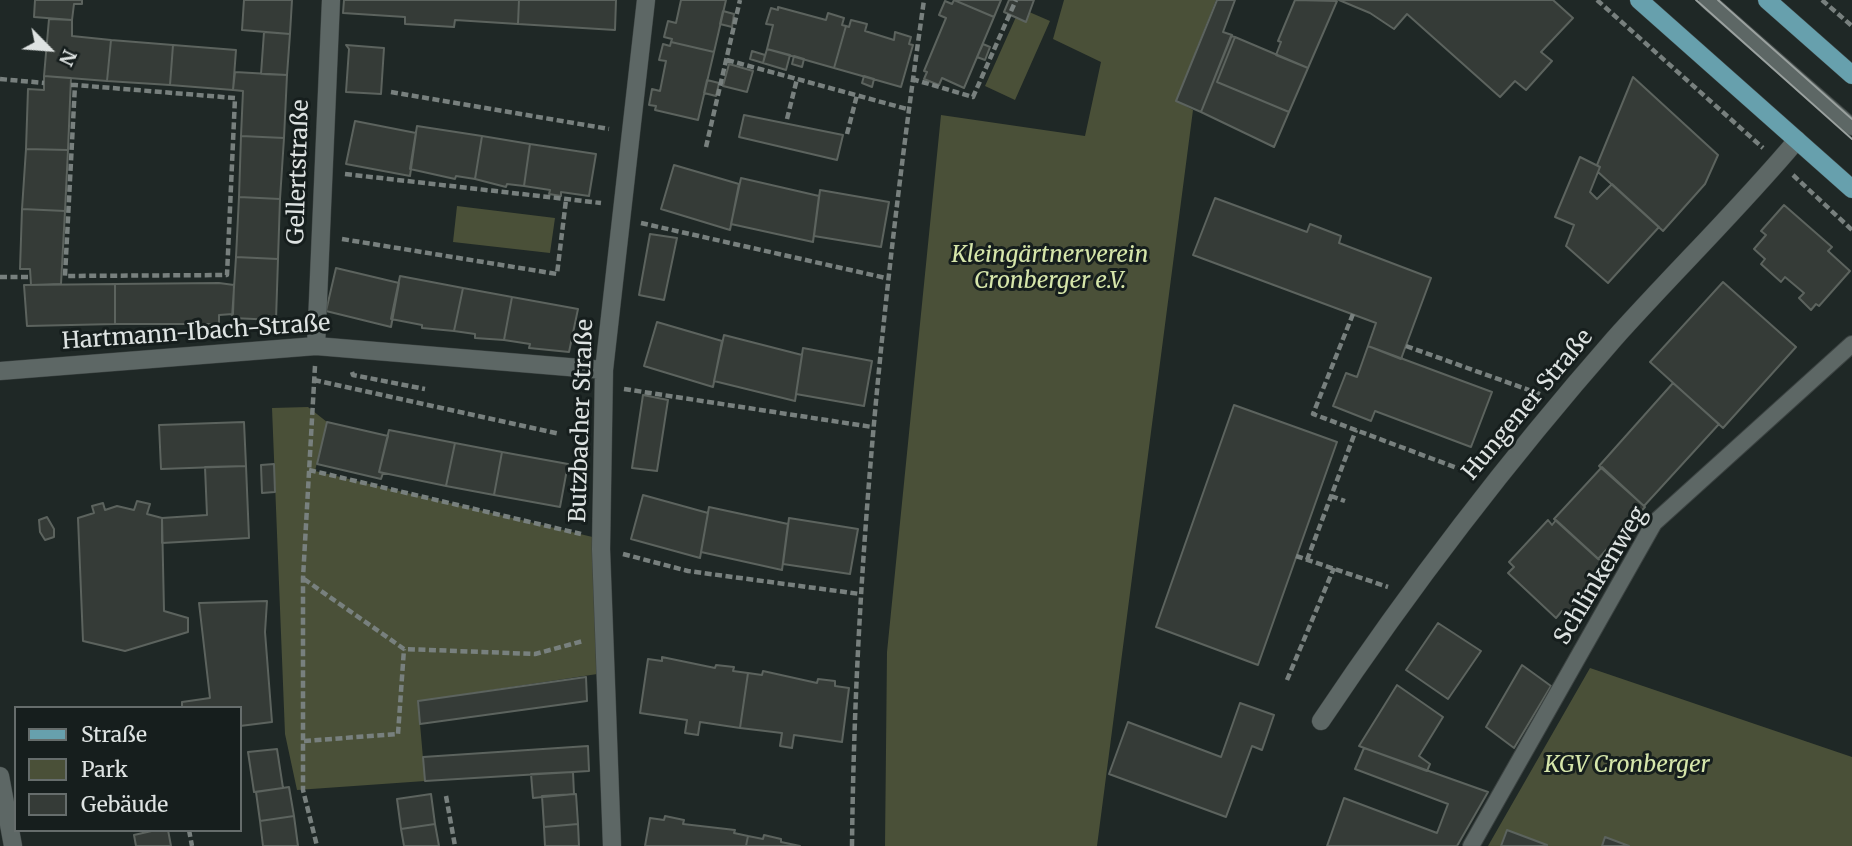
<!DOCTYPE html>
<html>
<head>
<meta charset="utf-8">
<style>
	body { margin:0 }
	#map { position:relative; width:1852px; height:846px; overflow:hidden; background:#1f2826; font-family:Merriweather,serif }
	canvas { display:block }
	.legend { position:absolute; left:14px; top:706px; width:228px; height:126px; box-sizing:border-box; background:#161e1d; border:2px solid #666d6c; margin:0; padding:9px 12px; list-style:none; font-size:21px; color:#dee3e2 }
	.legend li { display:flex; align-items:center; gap:14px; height:35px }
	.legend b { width:35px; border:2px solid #666d6c }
	.north { position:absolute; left:14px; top:14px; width:70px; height:70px; -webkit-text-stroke:5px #161e1d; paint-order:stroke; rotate:115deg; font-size:19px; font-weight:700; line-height:28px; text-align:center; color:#dee3e2 }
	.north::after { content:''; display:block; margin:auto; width:24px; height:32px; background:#dee3e2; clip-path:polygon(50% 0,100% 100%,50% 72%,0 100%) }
</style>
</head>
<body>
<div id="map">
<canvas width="1852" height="846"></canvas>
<ul class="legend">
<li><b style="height:9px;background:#67a0ad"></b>Straße</li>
<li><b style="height:19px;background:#4a5038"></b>Park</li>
<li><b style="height:19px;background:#353b37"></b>Gebäude</li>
</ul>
<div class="north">N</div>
</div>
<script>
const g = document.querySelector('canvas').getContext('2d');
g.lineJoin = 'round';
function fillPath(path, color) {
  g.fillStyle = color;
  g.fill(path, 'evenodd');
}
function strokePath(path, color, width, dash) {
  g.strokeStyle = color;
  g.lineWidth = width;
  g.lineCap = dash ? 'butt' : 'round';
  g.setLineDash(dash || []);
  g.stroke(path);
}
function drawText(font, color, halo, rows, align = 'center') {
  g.font = font + ' Merriweather,serif';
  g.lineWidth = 6;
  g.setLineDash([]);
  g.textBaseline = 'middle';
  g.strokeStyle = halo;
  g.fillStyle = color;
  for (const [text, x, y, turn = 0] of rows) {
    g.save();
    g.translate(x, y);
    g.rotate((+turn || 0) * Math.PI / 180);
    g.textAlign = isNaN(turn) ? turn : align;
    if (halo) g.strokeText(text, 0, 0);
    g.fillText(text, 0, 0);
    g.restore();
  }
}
const green = new Path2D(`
	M1064,0H1216L1176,101L1193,110L1097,846H885L887,652L941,115L1085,136L1101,62L1053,39Z
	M1020,8L1050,21L1015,100L985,86Z
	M457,206L555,218L550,253L453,242Z
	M308,407L327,422L315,471L601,539L604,673L418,701L425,781L297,790L285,734L272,408Z
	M1590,668L1852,757V846H1488Z`);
const building = new Path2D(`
	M35,0H82V4H74L72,20L34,17Z
	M244,0H292L290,34L242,30Z
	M344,0H519L518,24L455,20L454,27L405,24V17L343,13Z
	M519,0H616L615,30L518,24Z
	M681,0H726L714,52L671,42L672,39L664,37L668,21L676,23Z
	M954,0L994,17L964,88L942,78L939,85L924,79L927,72L924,71L946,18L939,15L945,1L952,4Z
	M954,0H1001L994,17Z
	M1009,0H1034L1026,22L1004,12Z
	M1217,0H1235L1223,32L1232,35L1201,112L1176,101Z
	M1295,0L1337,1L1308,68L1276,55L1281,42L1278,41Z
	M1339,0H1553L1573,18L1541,52L1552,61L1526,90L1515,81L1500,97L1407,14L1394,29L1370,13Z
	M778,7L826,20L828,13L844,18L842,25L846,26L834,68L767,49L773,25L766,24L771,8L778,10Z
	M723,11L734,14L732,27L720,24Z
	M49,19L72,20V36L111,40L107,81L44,76Z
	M851,20L867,24L865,31L894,40L895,32L911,37L909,44L913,45L901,87L834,68L846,26L849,27Z
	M264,32L290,34L287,75L261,74Z
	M1231,36L1235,37L1217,82L1289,112L1274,147L1201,112Z
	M1235,37L1308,68L1289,112L1217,82Z
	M111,40L173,45L170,85L107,81Z
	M671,42L714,52L698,120L655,110L656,106L649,105L652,89L660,91L666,61L659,60L663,44L670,46Z
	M983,44L990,47L985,60L977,57Z
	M173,45L236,50L233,90L170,85Z
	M346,45L384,48L381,94L346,92L349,49Z
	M767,49L790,55L786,70L763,63Z
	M752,51L765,55L763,63L750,59Z
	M794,56L804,59L802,67L792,64Z
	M729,64L753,71L747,92L723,86Z
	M235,72L287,75L284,138L241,136L243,91L233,90Z
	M44,76L71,78L68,150L26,149L28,89L44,90Z
	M864,76L874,79L872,87L862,83Z
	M1633,77L1718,155L1705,184L1663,231L1598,172L1600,167L1597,165Z
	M707,80L719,83L716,96L704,93Z
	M744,115L843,135L837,160L739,137Z
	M355,121L416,133L410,176L346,164Z
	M417,126L482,136L475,179L456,176L455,179L410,169Z
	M241,136L284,138L280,199L239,197Z
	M482,136L530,144L524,186L507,184L506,187L475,179Z
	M530,144L596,154L589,196L561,192V196L549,194L550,190L524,186Z
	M26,149L68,150L65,211L22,209Z
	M1580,157L1600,167L1590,192L1597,199L1612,184L1659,227L1608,283L1566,246L1574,225L1555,217Z
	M674,165L739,184L730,230L661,209Z
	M741,178L819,196L813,242L731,224Z
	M820,190L889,202L881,247L814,236Z
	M239,197L280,199L278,259L236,257Z
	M1215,198L1307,232L1310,224L1341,236L1339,243L1431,278L1401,359L1368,346L1376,323L1193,255Z
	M1784,205L1832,247L1828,251L1850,271L1819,306L1816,304L1811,310L1799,298L1804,293L1785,277L1781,282L1761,264L1765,259L1754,249L1766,235L1761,231Z
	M22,209L65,211L61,284L31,285L30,269H20Z
	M650,234L677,238L664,300L639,295Z
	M236,257L278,259L276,320L232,318Z
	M336,268L399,283L391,327L326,311Z
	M400,276L463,288L454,331L422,328V325L391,319Z
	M1723,282L1796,347L1723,428L1650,362Z
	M219,283L234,285L233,314L219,315V324H115V284Z
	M115,284V324L27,326L24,285Z
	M463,288L512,297L504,340L475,338V334L454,331Z
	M512,297L578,309L569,352L529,348L530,344L504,340Z
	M657,322L722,341L713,387L644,366Z
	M724,335L802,355L795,401L714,381Z
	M1368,346L1492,392L1471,447L1375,411L1371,421L1333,406L1346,373L1357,377Z
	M803,348L872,361L864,406L796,394Z
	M1673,383L1719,424L1644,506L1599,466Z
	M643,395L668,400L657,471L632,468Z
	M1234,405L1337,442L1258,665L1156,627Z
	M244,422L246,466L161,469L159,425Z
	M327,422L388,436L379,472L383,473L381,479L317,464Z
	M389,430L455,443L446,486L379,472Z
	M455,443L502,452L494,495L446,486Z
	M502,452L568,464L560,507L494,495Z
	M274,464L275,492L262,493L261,465Z
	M246,466L249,538L162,543V518L207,515L205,467Z
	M1602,467L1645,507L1598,559L1554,519Z
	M643,495L708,513L700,558L631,539Z
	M137,501L150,504L147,514L162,518L164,611L188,618V632L125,651L83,641L78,518L94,513L92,506L103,503L105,510L117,506L134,510Z
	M709,507L788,524L782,570L701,552Z
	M47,517L54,529V537L45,540L40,532L39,520Z
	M789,518L858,529L850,574L783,564Z
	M1548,520L1552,525L1556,520L1604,564L1598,570L1603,575L1595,584L1590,579L1589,584L1570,602L1575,607L1567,616L1562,611L1556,618L1508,573L1514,567L1509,562Z
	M267,601L265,632L272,722L240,726V708H182V702L210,698L199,603Z
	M1438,623L1481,651L1448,699L1406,670Z
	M662,657L715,668L716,665L734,667L733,671L748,673L740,728L700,722L698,735L685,733L687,720L640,713L648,659L662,661Z
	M1522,665L1551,686L1514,748L1486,727Z
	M763,671L817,683L818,679L835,681V686L849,688L842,742L794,735L792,748L780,746L782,733L740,728L748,673L762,675Z
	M586,677L587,701L420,724L418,701Z
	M1397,685L1443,717L1419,756L1430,764L1427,771L1359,746Z
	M1240,703L1274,715L1262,750L1252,746L1226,817L1109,774L1128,722L1221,757Z
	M588,746L589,771L425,781L423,757Z
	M1364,748L1488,792L1457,846H1327L1344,798L1437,833L1448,804L1355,769Z
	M277,749L283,788L254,792L248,752Z
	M573,772L574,794L533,798L531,774Z
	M289,787L294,816L260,821L256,792Z
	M431,794L435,824L401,829L397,799Z
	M576,794L578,824L544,827L542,796Z
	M294,816L298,846H263L260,821Z
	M665,816L684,820L683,824L735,830L734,833L748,836L746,846H645L650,818L664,820Z
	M435,824L439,846H404L401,829Z
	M578,824L579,846H545L544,827Z
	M156,830H168L171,846H136L134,835Z
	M1507,830L1547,845V846H1501Z
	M764,835L781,839V842L800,846H746L748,836L763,839Z
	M1605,837L1629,846H1602Z`);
const path = new Path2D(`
	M1597,0L1763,148
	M1822,0L1852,26
	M727,60L797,79
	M0,79L44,83
	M912,79L973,97L1016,0
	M71,85H75L235,98L227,275L65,276L75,85
	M391,92L609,129
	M787,119L797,79L907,109
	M847,134L857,95
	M706,147L740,0
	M345,174L601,203
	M1793,175L1852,230
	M641,223L886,278
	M342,239L557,274L566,200
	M0,277H31
	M1353,314L1313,414L1473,474
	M1406,346L1540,394
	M315,366L303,578V790L317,846
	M352,372L353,375L425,389
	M314,380L560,434
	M624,389L872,427
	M309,470L581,534
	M1331,496L1345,501
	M623,554L688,571L860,594
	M1296,556L1388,587
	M1307,560L1356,430
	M304,579L404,649L535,654L583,641
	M1287,680L1334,568
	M304,741L398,734L404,649
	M446,796L455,846
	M189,830L192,846
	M852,846C855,562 884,281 924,0`);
const lane = new Path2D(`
	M1707,0L1852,127
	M1471,846L1654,523L1852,344`);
const street = new Path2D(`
	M316,346L331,0
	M0,371L316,346L604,370
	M1321,721C1410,588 1508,460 1614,339C1674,272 1739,209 1797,140
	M0,776L13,846
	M612,846L601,549L604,370L646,0`);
const primary = new Path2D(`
	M1639,0L1852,189
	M1767,0L1852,75`);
const tram = new Path2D(`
	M1696,0L1852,139
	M1718,0L1852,119`);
const streetNames = [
	["Gellertstraße",299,172,-88],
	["Hartmann-Ibach-Straße",196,333,-4],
	["Hungener Straße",1528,405,-50],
	["Butzbacher Straße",582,421,-88],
	["Schlinkenweg",1601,576,-59]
];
const parkNames = [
	["Kleingärtnerverein",1050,255],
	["Cronberger e.V.",1050,281],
	["KGV Cronberger",1627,765]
];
fillPath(green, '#4a5038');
fillPath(building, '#353b37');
strokePath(building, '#5c635e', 2);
strokePath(lane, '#3c4342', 18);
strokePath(street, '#3c4342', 19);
strokePath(primary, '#3c4342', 19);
strokePath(path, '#78807e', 4.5, [7, 3.5]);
strokePath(lane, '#5d6765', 16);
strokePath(street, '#5d6765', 18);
strokePath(primary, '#67a0ad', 18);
strokePath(tram, '#9aa19f', 2);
drawText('23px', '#dee3e2', '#161e1d', streetNames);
drawText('italic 23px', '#d6e6aa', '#161e1d', parkNames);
</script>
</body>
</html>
